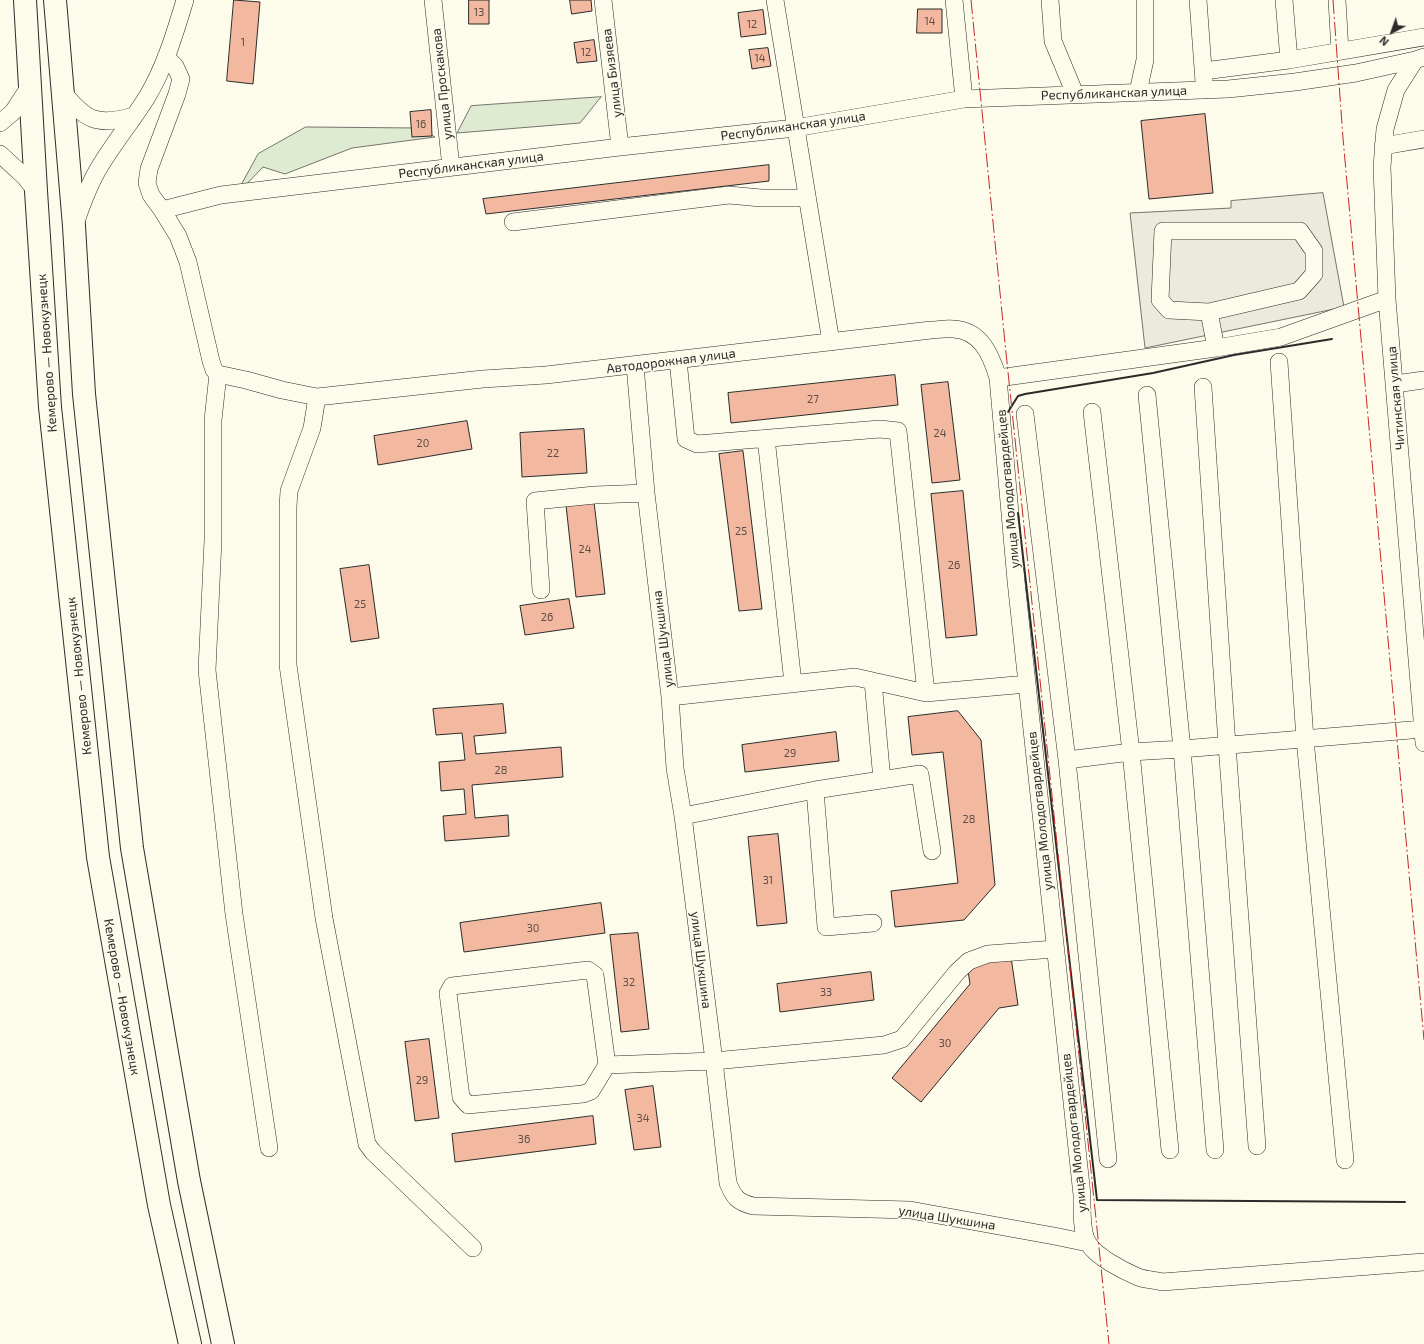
<!DOCTYPE html>
<html>
<head>
<meta charset="utf-8">
<style>
	body { margin:0 }
	#map { position:relative; width:1424px; height:1344px; overflow:hidden; background:#fdfbea; font-family:"Exo 2",sans-serif }
	canvas { display:block }
	.north { position:absolute; left:1372px; top:12px; width:40px; height:40px; -webkit-text-stroke:3px #fdfbea; paint-order:stroke; rotate:221deg; font-size:11px; font-weight:700; line-height:16px; text-align:center; color:#2b2b2b }
	.north::after { content:''; display:block; margin:auto; width:14px; height:18px; background:#2b2b2b; clip-path:polygon(50% 0,100% 100%,50% 72%,0 100%) }
</style>
</head>
<body>
<div id="map">
<canvas width="1424" height="1344"></canvas>
<div class="north">N</div>
</div>
<script>
const g = document.querySelector('canvas').getContext('2d');
g.lineJoin = 'round';
function fillPath(path, color) {
  g.fillStyle = color;
  g.fill(path, 'evenodd');
}
function strokePath(path, color, width, dash) {
  g.strokeStyle = color;
  g.lineWidth = width;
  g.lineCap = dash ? 'butt' : 'round';
  g.setLineDash(dash || []);
  g.stroke(path);
}
function drawText(font, color, halo, rows, align = 'center') {
  g.font = font + ' "Exo 2",sans-serif';
  g.lineWidth = 3;
  g.setLineDash([]);
  g.textBaseline = 'middle';
  g.strokeStyle = halo;
  g.fillStyle = color;
  for (const [text, x, y, turn = 0] of rows) {
    g.save();
    g.translate(x, y);
    g.rotate((+turn || 0) * Math.PI / 180);
    g.textAlign = isNaN(turn) ? turn : align;
    if (halo) g.strokeText(text, 0, 0);
    g.fillText(text, 0, 0);
    g.restore();
  }
}
const green = new Path2D(`
	M601,97L580,123L457,133L471,106Z
	M306,127L418,128L435,137L352,148L285,174L263,167L235,196L258,154Z`);
const parking = new Path2D(`
	M1323,193L1344,307L1145,348L1130,213L1231,208V201Z`);
const building = new Path2D(`
	M234,0L260,2L253,84L227,81Z
	M469,0H489V24H469Z
	M570,0H591L592,11L572,14Z
	M918,9H942V33H917Z
	M763,10L766,34L741,37L738,13Z
	M594,40L597,61L577,63L574,43Z
	M768,48L771,66L752,69L749,50Z
	M431,110L432,136L412,137L410,112Z
	M1205,114L1213,193L1149,199L1141,121Z
	M769,165V181L486,214L483,199Z
	M895,375L898,405L731,423L728,393Z
	M948,382L960,480L932,483L921,385Z
	M467,421L472,449L378,465L374,436Z
	M584,429L587,473L522,477L520,433Z
	M743,451L762,609L739,611L719,454Z
	M963,491L977,635L946,638L931,494Z
	M594,502L605,594L576,597L566,505Z
	M369,565L379,638L351,642L340,569Z
	M569,599L574,628L525,635L520,606Z
	M503,704L506,733L474,736L476,754L561,747L563,777L472,785L475,818L508,815L509,836L445,841L443,816L466,814L464,789L441,791L439,762L465,760L462,733L436,735L433,709Z
	M958,711L981,740L995,885L964,920L895,927L891,891L958,883L943,752L912,755L908,717Z
	M836,732L839,761L745,772L742,745Z
	M778,834L787,923L757,926L748,837Z
	M601,903L605,933L464,952L460,923Z
	M638,933L649,1029L621,1032L610,935Z
	M1011,957L1018,1005L999,1008L921,1102L892,1078L970,984L967,964Z
	M871,972L874,1000L780,1012L777,984Z
	M429,1039L439,1118L415,1121L405,1042Z
	M653,1086L661,1147L634,1150L625,1090Z
	M593,1116L596,1144L455,1162L452,1134Z`);
const minor = new Path2D(`
	M433,0L451,167
	M603,0L620,147
	M775,0L831,342
	M954,0L964,99
	M1050,0L1053,41L1075,94
	M1198,0L1204,82
	M1284,0L1289,60
	M1337,0L1340,51
	M166,57L175,66L181,79L177,94L149,169L147,183L151,195L162,210L178,236L188,262L211,361L214,370L218,374L246,380L282,390L317,397L483,379L546,375L931,330C938,330 946,328 953,329C981,330 991,355 998,378L1016,581L1082,1195C1082,1208 1081,1232 1088,1243C1096,1257 1124,1271 1138,1277C1146,1280 1155,1280 1162,1282L1424,1262
	M1415,60L1396,90L1385,129L1382,167L1387,299L1424,743
	M1204,71L1289,60L1424,37
	M62,91C85,120 97,127 133,116
	M1138,92L1145,60V0
	M0,123L13,112L30,86
	M1383,146L1424,139
	M0,154L25,177L36,191
	M162,210L221,195L620,147L795,128L964,99L1228,89L1295,82L1356,73L1415,60L1424,57
	M513,222L729,195L761,198H807
	M75,224C81,207 87,189 96,173C111,146 131,123 147,97C165,67 175,33 185,0
	M1209,312L1169,310L1160,300L1163,231H1300L1314,251V274L1299,291L1209,312L1216,348
	M678,360L686,439L697,444L880,429L898,431L926,693
	M1279,362L1305,739L1345,1160
	M635,365L646,493L670,697L675,768L683,816L714,1061L728,1183C734,1198 738,1202 753,1206L910,1210L1054,1236L1088,1243
	M218,374L213,420V540L207,670L234,914L269,1148
	M998,378L1216,348L1281,337L1387,299
	M1395,384L1424,380
	M1203,387L1227,745L1257,1146
	M1147,395L1182,749L1215,1150
	M317,397L312,428L289,491L288,507V665L324,918L367,1144L373,1152L473,1248
	M1092,412L1131,752L1170,1150
	M1025,414L1067,760L1108,1159
	M766,438L793,683
	M541,590L535,501L595,495L646,493
	M873,681L882,780
	M670,697L855,677L926,693L1027,684
	M1067,760L1131,752L1182,749L1423,729
	M815,790L826,927L873,923
	M683,816L815,790L920,774L932,851
	M588,970L595,975L607,1065L591,1091L583,1094L468,1105L461,1097L448,993L452,986Z
	M607,1065L714,1061L884,1045L902,1039L957,972L969,961L988,954L1055,949`);
const highway = new Path2D(`
	M25,0L36,191L50,407L98,857L159,1205L190,1344
	M55,0L74,226L84,394L132,848L189,1181L223,1344`);
const wall = new Path2D(`
	M1008,412L1018,396L1025,394L1153,373L1234,355L1332,339
	M1018,513L1097,1200L1405,1202`);
const power = new Path2D(`
	M971,0L1005,343L1109,1344
	M1333,0L1343,138L1424,1040`);
const numberNames = [
	["13",479,12],
	["14",930,21],
	["12",752,24],
	["1",243,42],
	["12",586,52],
	["14",760,58],
	["16",421,124],
	["27",813,399],
	["24",940,433],
	["20",423,443],
	["22",553,453],
	["25",741,531],
	["24",585,549],
	["26",954,565],
	["25",360,604],
	["26",547,617],
	["29",790,753],
	["28",501,770],
	["28",969,819],
	["31",768,880],
	["30",533,928],
	["32",629,982],
	["33",826,992],
	["30",945,1043],
	["29",422,1080],
	["34",643,1118],
	["36",524,1139]
];
const streetNames = [
	["улица Бизяева",612,73,-97],
	["улица Проскакова",442,84,-96],
	["Республиканская улица",1114,93,-2],
	["Республиканская улица",793,126,-8],
	["Республиканская улица",471,165,-7],
	["Кемерово — Новокузнецк",47,353,-94],
	["Автодорожная улица",671,361,-7],
	["Читинская улица",1396,398,-95],
	["улица Молодогвардейцев",1008,489,-95],
	["улица Шукшина",663,639,-97],
	["Кемерово — Новокузнецк",79,676,-96],
	["улица Молодогвардейцев",1040,811,-96],
	["улица Шукшина",701,960,83],
	["Кемерово — Новокузнецк",122,997,80],
	["улица Молодогвардейцев",1074,1133,-96],
	["улица Шукшина",947,1218,9]
];
fillPath(green, '#deebd1');
strokePath(green, '#74746e', 1);
fillPath(parking, '#eceadb');
strokePath(parking, '#74746e', 1);
fillPath(building, '#f2b8a0');
strokePath(building, '#2b2b2b', 1);
strokePath(minor, '#2b2b2b', 18);
strokePath(highway, '#2b2b2b', 24);
strokePath(minor, '#fdfbea', 17);
strokePath(highway, '#fdfbea', 22);
strokePath(wall, '#2b2b2b', 2);
strokePath(power, '#c62828', 1, [14, 3, 2, 3]);
drawText('11px', '#5d4e48', null, numberNames);
drawText('13px', '#2b2b2b', '#fdfbea', streetNames);
</script>
</body>
</html>
